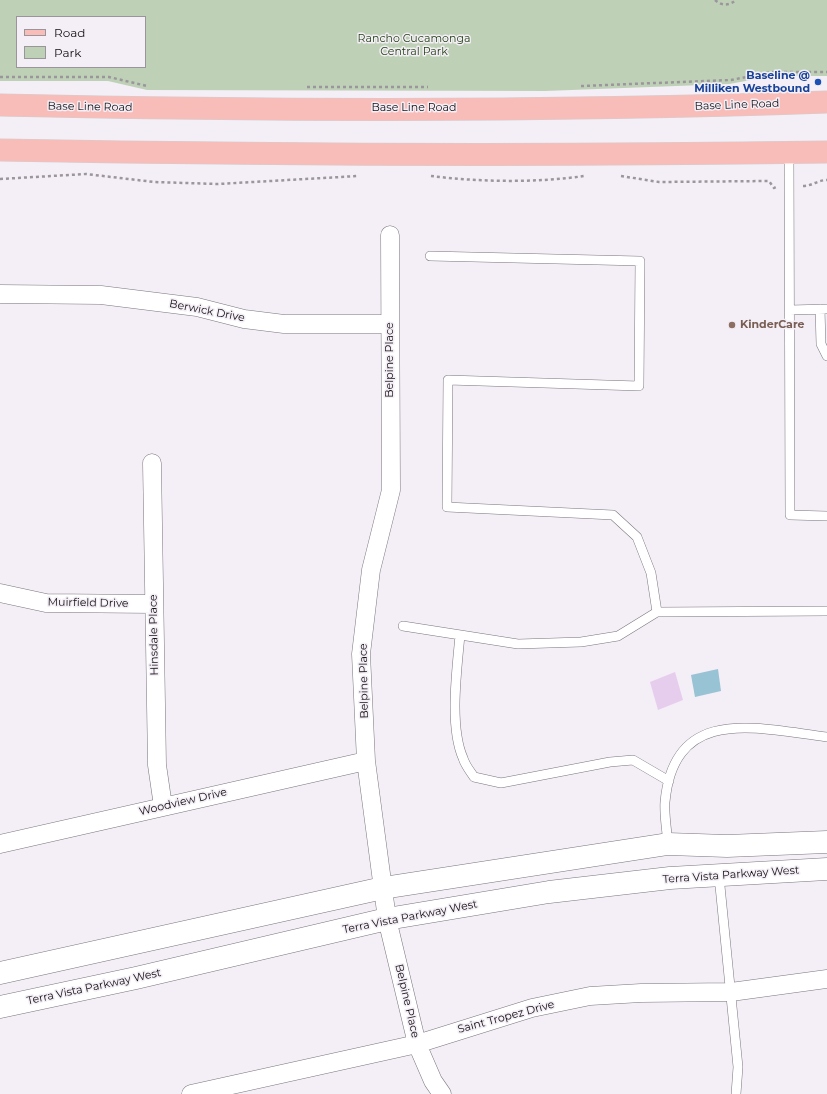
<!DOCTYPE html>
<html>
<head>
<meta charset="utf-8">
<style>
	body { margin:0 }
	#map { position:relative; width:827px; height:1094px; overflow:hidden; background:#f4eef6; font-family:Montserrat,sans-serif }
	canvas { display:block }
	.legend { position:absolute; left:16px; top:16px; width:130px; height:52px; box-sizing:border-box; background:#f4eef6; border:1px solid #9a959b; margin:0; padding:5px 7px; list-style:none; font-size:12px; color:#131013 }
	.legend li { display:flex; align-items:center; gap:8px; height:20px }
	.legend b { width:20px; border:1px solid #9a959b }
</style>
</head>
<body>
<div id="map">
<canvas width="827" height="1094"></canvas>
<ul class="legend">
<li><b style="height:5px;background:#f8bdb8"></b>Road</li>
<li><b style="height:11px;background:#bed1b6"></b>Park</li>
</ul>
</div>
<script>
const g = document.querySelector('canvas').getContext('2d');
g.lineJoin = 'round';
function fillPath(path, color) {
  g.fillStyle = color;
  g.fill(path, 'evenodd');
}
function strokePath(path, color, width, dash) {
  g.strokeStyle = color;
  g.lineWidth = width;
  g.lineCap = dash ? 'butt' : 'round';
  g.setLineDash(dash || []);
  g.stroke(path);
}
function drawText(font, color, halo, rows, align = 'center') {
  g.font = font + ' Montserrat,sans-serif';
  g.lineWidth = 3;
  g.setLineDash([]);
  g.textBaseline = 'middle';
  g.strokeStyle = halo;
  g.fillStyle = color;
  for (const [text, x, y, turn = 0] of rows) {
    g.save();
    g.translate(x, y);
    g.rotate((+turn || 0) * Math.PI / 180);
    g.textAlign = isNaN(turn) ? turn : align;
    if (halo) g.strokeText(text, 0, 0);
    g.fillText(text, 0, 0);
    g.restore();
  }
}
const green = new Path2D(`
	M0,0H827V76H773L729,84L545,91L147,90L108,81H0ZM17,17H145V67H17Z`);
const water = new Path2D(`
	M718,669L721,691L695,697L691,675Z`);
const building = new Path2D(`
	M675,672L683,700L658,710L650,682Z`);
const path = new Path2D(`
	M715,0C722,6 729,6 736,0
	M0,77H109L147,86
	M581,86L731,80L772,72H827
	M307,87H428
	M431,176C479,182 537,183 584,176
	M621,176L659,182L769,181L774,188L776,187
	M0,179L86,174L154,182L218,184L358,176
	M803,186C812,186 818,180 827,180`);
const service = new Path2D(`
	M789,152L790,515L827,516
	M430,256L640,261L639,386L448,380L447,507L613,515L637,537L651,573L657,612
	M820,309L821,344L827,356
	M790,310L827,309
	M403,626L518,644L581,642L618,636L657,612L827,611
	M460,635C457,669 449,726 463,758C465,765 470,771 474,777L501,783L610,762L633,760L669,781
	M668,844C667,831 664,815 665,802C674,703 760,729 827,737
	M719,876L738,1067L736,1094`);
const minor = new Path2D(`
	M390,235L391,490L371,570L361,654L366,761L387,919L417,1044L433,1081L442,1094
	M0,294L101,295L197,307L244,319L284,324H390
	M152,463L157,765L163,806
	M0,593L46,603L154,604
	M0,844L366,761
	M191,1094L417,1044L532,1008L590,996L641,993L731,992L827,979`);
const tertiary = new Path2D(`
	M0,973L383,888L668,844L727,846L827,842
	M0,1007L136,978L387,919L549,892L670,878L827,869`);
const primary = new Path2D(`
	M0,105C275,111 552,112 827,102
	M0,150C276,155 551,156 827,152`);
const markers = [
	[818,82,4,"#1a4fb4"],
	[732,325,4,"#8d6e63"]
];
const parkNames = [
	["Rancho Cucamonga",414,39],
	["Central Park",414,52]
];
const transitNames = [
	["Baseline @",810,76],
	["Milliken Westbound",810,89]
];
const streetNames = [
	["Base Line Road",737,105,-2],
	["Base Line Road",90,107,1],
	["Base Line Road",414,108],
	["Berwick Drive",207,311,11],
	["Belpine Place",390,360,-90],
	["Muirfield Drive",88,603,1],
	["Hinsdale Place",154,635,-91],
	["Belpine Place",364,681,-91],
	["Woodview Drive",183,802,-13],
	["Terra Vista Parkway West",731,875,-4],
	["Terra Vista Parkway West",410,917,-11],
	["Terra Vista Parkway West",94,987,-12],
	["Belpine Place",407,1001,77],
	["Saint Tropez Drive",506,1017,-15]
];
const educationNames = [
	["KinderCare",740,325]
];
fillPath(green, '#bed1b6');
fillPath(water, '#98c3d5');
fillPath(building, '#e7cded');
strokePath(service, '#7b757c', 10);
strokePath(minor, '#7b757c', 19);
strokePath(tertiary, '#7b757c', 23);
strokePath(primary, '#d0cfd0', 23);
strokePath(path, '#9b969c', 2.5, [3, 3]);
strokePath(service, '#fff', 9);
strokePath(minor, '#fff', 18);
strokePath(tertiary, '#fff', 22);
strokePath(primary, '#f8bdb8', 22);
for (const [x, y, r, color] of markers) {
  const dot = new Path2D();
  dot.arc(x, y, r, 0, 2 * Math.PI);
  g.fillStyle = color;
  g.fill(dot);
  strokePath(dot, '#f4eef6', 1.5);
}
drawText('11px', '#1c3c0d', '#f4eef6', parkNames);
drawText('bold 11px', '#164399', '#f4eef6', transitNames, 'right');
drawText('11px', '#131013', '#f4eef6', streetNames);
drawText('bold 11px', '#785e54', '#f4eef6', educationNames, 'left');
</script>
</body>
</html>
